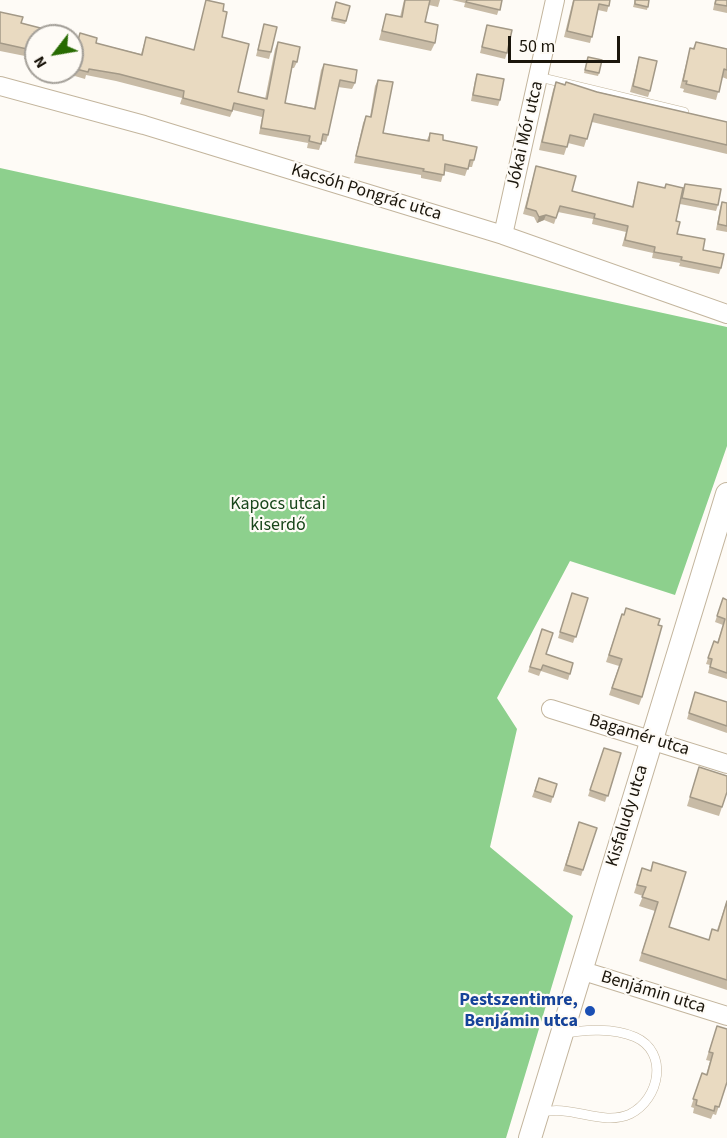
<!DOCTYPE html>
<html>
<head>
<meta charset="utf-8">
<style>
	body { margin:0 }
	#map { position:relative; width:727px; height:1138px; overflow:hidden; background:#fefbf6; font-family:"Source Sans 3",sans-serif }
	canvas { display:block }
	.north { position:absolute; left:24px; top:24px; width:60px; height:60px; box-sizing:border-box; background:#fefbf6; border:2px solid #a39f98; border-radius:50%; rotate:239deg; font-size:16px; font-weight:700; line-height:24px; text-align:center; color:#1b160c }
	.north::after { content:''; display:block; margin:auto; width:21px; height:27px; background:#286b02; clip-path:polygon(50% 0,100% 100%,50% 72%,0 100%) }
	.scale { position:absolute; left:508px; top:36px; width:112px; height:27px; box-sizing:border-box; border:3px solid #1b160c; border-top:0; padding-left:8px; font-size:18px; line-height:21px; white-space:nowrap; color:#1b160c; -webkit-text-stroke:4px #fefbf6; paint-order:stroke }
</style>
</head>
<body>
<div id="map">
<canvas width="727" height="1138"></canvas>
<div class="north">N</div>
<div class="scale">50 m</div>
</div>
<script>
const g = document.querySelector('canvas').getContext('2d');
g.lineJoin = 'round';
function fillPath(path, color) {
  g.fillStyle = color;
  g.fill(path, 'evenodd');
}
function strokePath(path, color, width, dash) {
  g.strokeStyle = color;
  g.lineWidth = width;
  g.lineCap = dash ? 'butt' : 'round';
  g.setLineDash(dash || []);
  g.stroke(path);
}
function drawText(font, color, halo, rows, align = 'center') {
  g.font = font + ' "Source Sans 3",sans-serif';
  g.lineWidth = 4.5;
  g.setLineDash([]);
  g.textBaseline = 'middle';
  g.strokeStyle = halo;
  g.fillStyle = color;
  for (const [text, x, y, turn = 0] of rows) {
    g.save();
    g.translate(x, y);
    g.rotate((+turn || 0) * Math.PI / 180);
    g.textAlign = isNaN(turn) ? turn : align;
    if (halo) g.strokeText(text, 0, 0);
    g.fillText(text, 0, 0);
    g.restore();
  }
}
const forest = new Path2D(`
	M0,168L727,327V446L675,595L570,561L497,698L517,729L490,847L573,916L506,1138H0Z`);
const service = new Path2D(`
	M539,77L684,112
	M540,1113C569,1103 602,1127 630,1114C660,1099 669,1052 635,1037C614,1028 584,1029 563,1034`);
const minor = new Path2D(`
	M0,86L144,125L503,235L727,314
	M503,235L555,0
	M551,709L727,764
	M580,970L727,1016`);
const tertiary = new Path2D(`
	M530,1138L727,494`);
const wall = new Path2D(`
	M206,0L223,11L222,37L238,92L265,99L275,49L278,42L297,62L294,68H292L285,103L314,108L321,70L324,64L355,83L352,89L338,87L328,135L326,142L322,141L319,150L307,148L308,143L259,134L262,117L233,110L230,117L180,104L182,98L116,81L86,75L85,79L68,74L69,72H72V61L80,33L96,43L141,54L146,37L194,50Z
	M404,0H440L438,7L429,5L425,22L435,43L431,51L379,40L386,14L400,17Z
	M452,0H502L497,15L464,7L465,3Z
	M573,0H610L607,12L598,10L590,43L564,37Z
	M635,0H649L647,10L633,7Z
	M715,0H727V13L713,10Z
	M335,5L346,21L345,24L331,21Z
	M0,12L21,23L36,36V62L24,59L25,56L0,51Z
	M264,24L271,52L269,59L256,56Z
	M487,25L507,53L505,59L480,53Z
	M696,42L727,49V79L722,77L716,100L683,92L684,89L680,88L690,48H693Z
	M639,57L650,91L648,97L630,92Z
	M587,60L599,73L598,76L584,73Z
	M477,74L500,100L498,106L471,101L475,80Z
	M378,80L383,133L427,140L430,133L443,140L474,160L472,167H468L465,176L444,171L441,182L421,178V175L354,163L363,123L366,116L370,117L375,86Z
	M556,82L727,122V154L592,122L584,147L568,143L564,155L539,150L553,90Z
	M536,166L572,191L632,207L638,182L664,188L666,184L683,189L685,184L718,205L716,211L680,204L676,221L677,234L703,250L721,268L719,274L679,266L680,263L652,258L653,253L622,246L626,232L592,224L593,219L558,212L554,224L544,220L537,223L534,217L523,214Z
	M722,202L727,203V232L716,230L720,208Z
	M572,593L588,598L573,643L558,638Z
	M723,598L727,600V679L708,673L710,665L706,664L714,641L717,643L723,625L715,622Z
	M622,614L658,625L642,697L639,705L609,695L619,666L606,662Z
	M542,629L546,654L573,663L568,680L541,671L539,676L528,672Z
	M695,692L727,702V733L687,719Z
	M604,748L621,753L605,802L588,796Z
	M699,767L727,792L719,816L687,806Z
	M539,778L557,784L551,803L532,797Z
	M579,822L597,828L581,876L563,871Z
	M653,862L669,927L708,940L717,930L727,900V990L639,961L655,911L639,906L643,896L634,893L642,868L650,871Z
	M717,1026L727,1029V1085L726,1084L716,1115L713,1114L711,1119L693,1113L694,1108L691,1107L702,1073L706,1075L710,1061L706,1060Z`);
const shadedWall = new Path2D(`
	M546,215L544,220L537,223L539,217Z`);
const building = new Path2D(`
	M206,0L224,4L223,11L227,12L222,37L249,44L238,92L267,99L278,42L300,47L297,62L293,61L285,103L315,109L324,64L357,70L355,83L340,80L328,135L323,134L321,144L309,141L310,136L261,128L264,110L234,103L232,111L183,98L184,91L119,74L89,69L88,72L72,68V63L80,33L97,38L96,43L142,55L146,37L194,50Z
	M405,0H430L425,22L438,25L435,43L382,31L386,14L402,17Z
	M467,0H502L500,10L466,2Z
	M574,0H610L609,6L599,4L592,37L567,31Z
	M635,0H649L648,7L635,4Z
	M716,0H727V6L715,4Z
	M336,2L350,6L346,21L332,18Z
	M0,12L23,17L21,23L52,31L51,36H36V55L26,53L27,49L0,43Z
	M264,24L277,27L271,52L258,50Z
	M487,25L512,30L507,53L482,47Z
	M696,42L727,49V70L724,69L719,92L686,84L687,81H683L690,48L694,49Z
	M588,57L602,60L599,73L585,70Z
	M639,57L657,61L650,91L633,86Z
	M477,74L504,79L500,100L473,95Z
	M378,80L393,82L383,133L429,141L430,133L443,135V140L477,147L474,160H470L468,169L445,164L444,175L423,171L424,169L356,156L366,116L371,117Z
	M556,82L565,85L566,82L597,92L727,122V145L594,114L587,139L570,135L567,147L542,142Z
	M536,166L576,176L572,191L633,207L638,182L665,188L666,184L683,188L676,221L680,222L677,234L705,239L703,250L724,254L721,268L681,260L682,257L654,252L655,247L625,240L628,226L594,218L595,214L560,206L556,218L546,215L539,217L536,211L526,208Z
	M685,184L721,189L718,205L682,198Z
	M722,202L727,203V226L718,224Z
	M572,593L588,598L576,637L560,632Z
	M723,598L727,600V673L710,667L712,659L708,658L714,641L718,643L725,619L717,616Z
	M626,608L660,619L658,625L662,626L642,697L612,688L622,659L609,655L622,614L624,615Z
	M542,629L553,633L546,654L573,663L570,674L543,665L541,670L530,667Z
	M695,692L727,702V726L689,713Z
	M604,748L621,753L608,796L590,790Z
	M699,767L727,776V792L722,807L690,797Z
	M539,778L557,784L553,797L535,791Z
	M579,822L597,828L583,870L566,865Z
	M653,862L686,872L669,927L709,940L712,929L718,931L727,901V980L642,953L658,902L642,897L646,887L637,885L642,868L651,871Z
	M717,1026L727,1029V1082L719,1107L715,1106L714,1111L696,1105L697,1100L693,1099L702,1073L707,1075L713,1053L709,1052Z`);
const markers = [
	[590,1011,6,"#1a4fb4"]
];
const streetNames = [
	["Jókai Mór utca",526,135,-77],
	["Kacsóh Pongrác utca",366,193,17],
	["Bagamér utca",639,736,17],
	["Kisfaludy utca",628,816,-73],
	["Benjámin utca",653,993,17]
];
const parkNames = [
	["Kapocs utcai",278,505],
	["kiserdő",278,526]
];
const transitNames = [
	["Pestszentimre,",578,1001],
	["Benjámin utca",578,1022]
];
fillPath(forest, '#8dd08d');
strokePath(service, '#c3b59d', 10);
strokePath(minor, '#c3b59d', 20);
strokePath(tertiary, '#c3b59d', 24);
strokePath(service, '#fff', 9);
strokePath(minor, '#fff', 18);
strokePath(tertiary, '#fff', 22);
fillPath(wall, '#c8bba6');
fillPath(shadedWall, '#a39987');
fillPath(building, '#e9dac1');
strokePath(building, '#a39987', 1.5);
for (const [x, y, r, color] of markers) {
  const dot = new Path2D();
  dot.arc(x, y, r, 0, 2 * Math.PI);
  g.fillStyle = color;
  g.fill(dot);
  strokePath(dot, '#fefbf6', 2);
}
drawText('18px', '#1b160c', '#fefbf6', streetNames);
drawText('18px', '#19461b', '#fefbf6', parkNames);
drawText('bold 18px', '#164399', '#fefbf6', transitNames, 'right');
</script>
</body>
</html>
